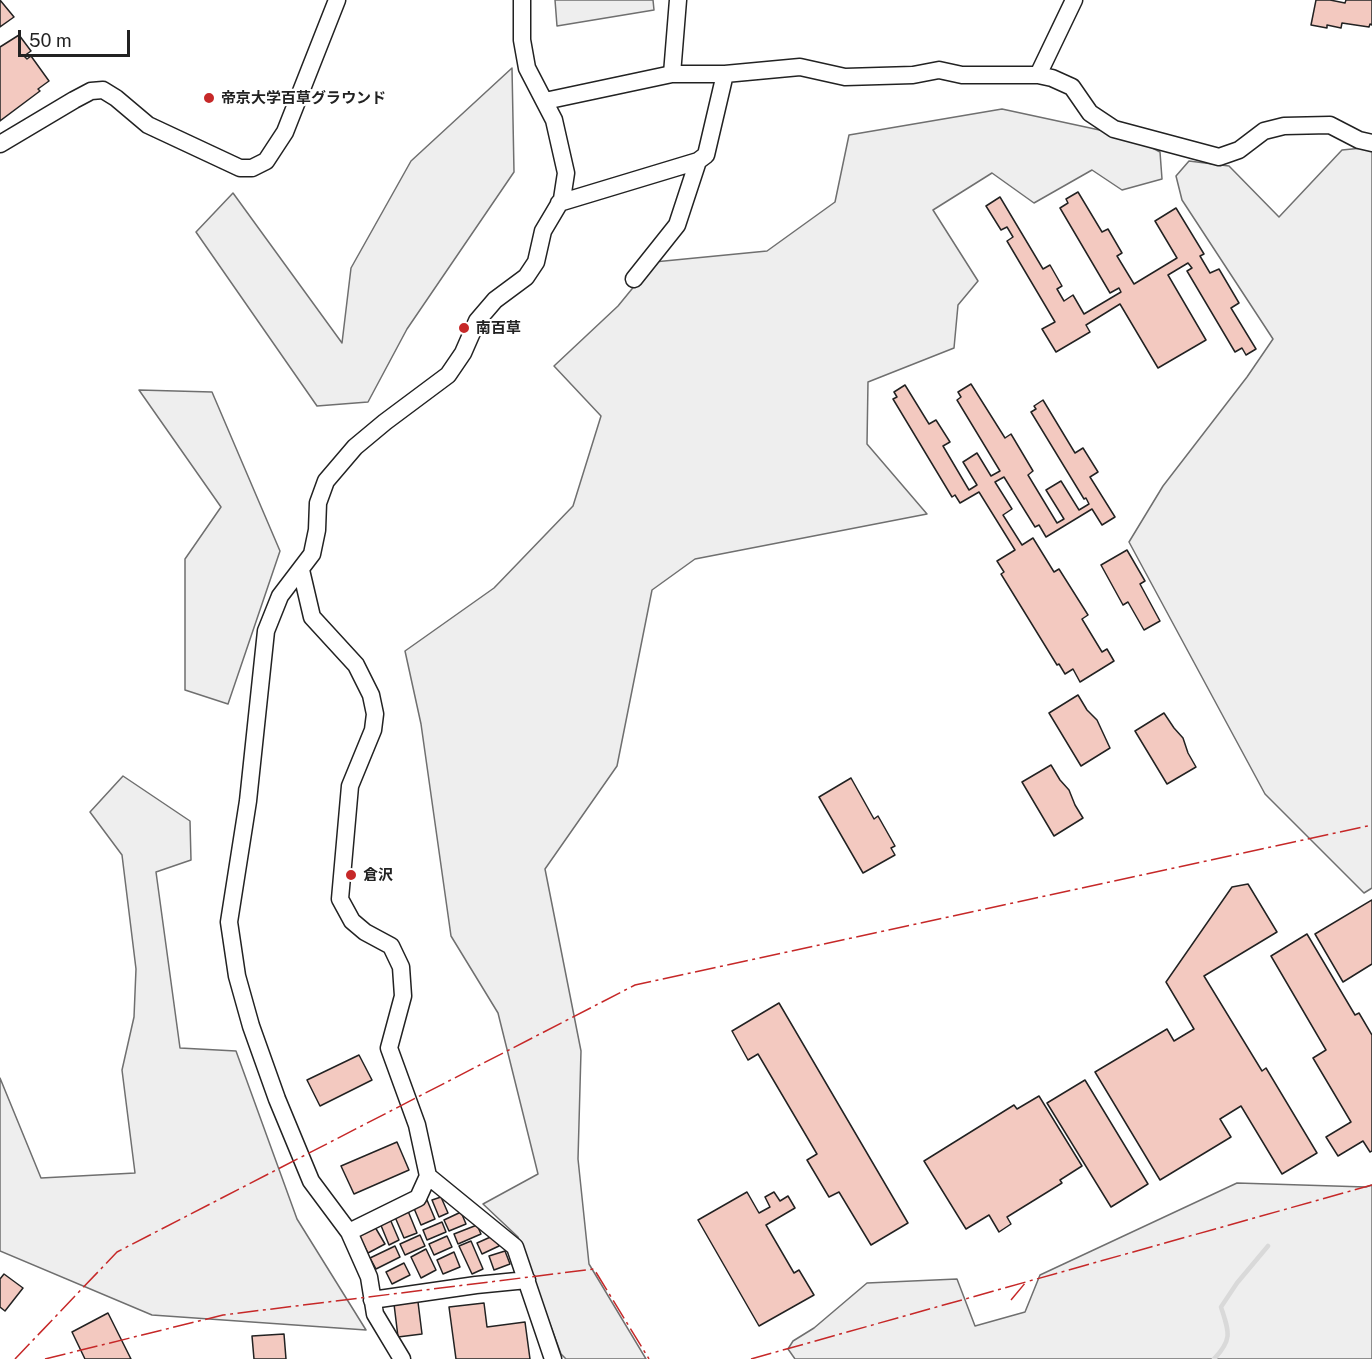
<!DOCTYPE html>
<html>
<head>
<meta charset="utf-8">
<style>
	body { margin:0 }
	#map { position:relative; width:1372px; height:1359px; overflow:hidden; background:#fff; font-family:"Public Sans",sans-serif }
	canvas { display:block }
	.scale { position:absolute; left:18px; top:30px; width:112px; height:27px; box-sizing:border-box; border:3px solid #222; border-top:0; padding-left:8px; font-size:18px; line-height:21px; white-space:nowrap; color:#222; -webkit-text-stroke:4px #fff; paint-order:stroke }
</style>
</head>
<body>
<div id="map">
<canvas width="1372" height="1359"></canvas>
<div class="scale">50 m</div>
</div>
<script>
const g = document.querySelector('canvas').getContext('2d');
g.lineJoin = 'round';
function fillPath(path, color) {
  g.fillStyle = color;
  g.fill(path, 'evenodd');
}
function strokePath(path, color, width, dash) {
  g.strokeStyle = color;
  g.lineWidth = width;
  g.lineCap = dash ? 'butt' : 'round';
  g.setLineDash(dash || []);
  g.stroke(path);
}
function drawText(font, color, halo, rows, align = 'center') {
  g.font = font + ' "Public Sans","Noto Sans JP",sans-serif';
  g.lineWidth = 4.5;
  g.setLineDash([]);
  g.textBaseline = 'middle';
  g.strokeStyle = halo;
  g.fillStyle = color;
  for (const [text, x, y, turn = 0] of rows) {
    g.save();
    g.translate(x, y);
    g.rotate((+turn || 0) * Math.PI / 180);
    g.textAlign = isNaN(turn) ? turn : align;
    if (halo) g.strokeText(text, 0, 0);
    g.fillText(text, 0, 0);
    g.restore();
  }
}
const green = new Path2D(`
	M555,0H653L654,10L557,26Z
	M512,68L514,172L407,329L368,402L317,406L196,232L233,193L342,343L351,268L411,161Z
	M1002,109L1132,137L1160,152L1162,179L1122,190L1092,170L1034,203L992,173L933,210L978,281L958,305L954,348L868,382L867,444L927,514L695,559L652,590L617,766L545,869L581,1051L578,1159L589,1264L646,1359H566L561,1354L518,1237L483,1204L538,1174L498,1013L451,936L421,724L405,651L494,588L573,506L601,416L554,366L618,306L654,262L767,251L835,202L849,135Z
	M1372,147V888L1364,893L1265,794L1129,542L1163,486L1247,377L1273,339L1182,200L1176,176L1189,161L1229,166L1279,217L1342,150Z
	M139,390L212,392L280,551L228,704L185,690V559L221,507Z
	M123,776L190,821L191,860L156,872L180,1048L236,1051L297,1219L366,1330L152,1315L0,1251V1078L41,1178L135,1173L122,1070L134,1017L136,969L122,855L90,812Z
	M1237,1183L1366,1187L1372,1185V1359H795L788,1349L793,1341L814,1328L867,1283L957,1279L975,1326L1025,1312L1040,1275Z`);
const stream = new Path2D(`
	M1214,1359C1233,1339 1229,1332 1221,1307L1237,1283L1268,1246`);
const building = new Path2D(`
	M0,0L14,17L0,27Z
	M1316,0H1330L1345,3L1346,0H1372V25L1370,24L1369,27L1342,23L1341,28L1327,25V28L1311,25Z
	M19,35L31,51L24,56L27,59L31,56L49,81L38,89L40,91L0,121V47Z
	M1078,192L1102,232L1108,229L1122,253L1117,256L1134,284L1177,258L1155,221L1176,208L1204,254L1200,256L1210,273L1219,269L1239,303L1231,308L1256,349L1246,355L1242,348L1235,352L1187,271L1192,268L1188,263L1168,275L1206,340L1158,368L1120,304L1086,325L1090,332L1056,352L1042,329L1055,322L1007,241L1013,237L1007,227L1001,230L986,206L1000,197L1043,269L1050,265L1062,286L1057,289L1064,301L1073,295L1084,314L1121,292L1119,288L1110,293L1060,208L1068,203L1066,199Z
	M971,384L1005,438L1011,434L1033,471L1028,475L1057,523L1064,519L1046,490L1061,481L1079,510L1089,504L1086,498L1084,499L1031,412L1036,409L1034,406L1043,400L1075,453L1083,448L1098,472L1090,477L1115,517L1102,525L1092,509L1046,537L1039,525L1035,527L1004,477L995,482L1012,509L1003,515L1022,545L1033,538L1054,572L1059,569L1088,615L1082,619L1102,652L1107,649L1114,661L1080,682L1073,669L1065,674L1059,664L1057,665L1001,574L1004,572L997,561L1015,550L979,492L960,503L955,495L952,497L893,399L897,397L894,392L905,385L929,424L936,420L950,442L943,446L969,490L977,485L963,462L977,453L991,476L1000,471L957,400L961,397L958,392Z
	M1127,550L1145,581L1140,584L1160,621L1144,630L1128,602L1123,605L1101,565Z
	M1078,695L1087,710L1097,720L1110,748L1081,766L1049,713Z
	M1164,713L1174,728L1183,738L1188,753L1196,767L1167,784L1135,731Z
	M1051,765L1060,780L1069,790L1075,805L1083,818L1054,836L1022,782Z
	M851,778L874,819L878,816L895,846L891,848L895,855L863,873L819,797Z
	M1248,884L1277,932L1204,976L1262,1071L1266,1068L1317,1153L1282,1174L1241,1106L1220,1119L1231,1137L1160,1180L1095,1072L1167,1029L1174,1041L1194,1029L1166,982L1232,887Z
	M1372,900V964L1343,982L1315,934Z
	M1307,934L1355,1015L1359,1013L1372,1035V1151L1370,1152L1363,1141L1338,1156L1326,1137L1351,1122L1313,1058L1326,1050L1271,956Z
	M779,1003L908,1223L871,1245L839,1192L829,1197L807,1160L817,1154L758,1054L748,1060L732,1031Z
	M359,1055L372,1080L320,1106L307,1080Z
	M1085,1080L1148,1184L1111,1207L1047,1103Z
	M1039,1096L1082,1166L1060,1180L1062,1183L1007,1217L1011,1224L999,1232L989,1215L966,1229L924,1161L1014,1105L1017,1109Z
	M397,1142L409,1170L354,1194L341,1166Z
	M747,1192L759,1213L770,1207L765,1197L774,1192L780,1201L788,1196L795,1208L766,1225L794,1273L799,1270L814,1295L759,1326L698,1220Z
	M441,1197L448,1213L439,1217L432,1200Z
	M427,1200L435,1219L421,1225L413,1206Z
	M408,1211L417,1233L404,1238L395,1217Z
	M461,1212L466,1224L449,1231L444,1220Z
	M390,1219L399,1240L389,1245L380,1223Z
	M442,1222L446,1232L427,1240L423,1230Z
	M477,1225L481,1234L458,1244L454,1234Z
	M375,1227L385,1244L368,1253L359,1236Z
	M420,1235L425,1246L405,1255L400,1244Z
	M495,1235L499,1246L482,1254L477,1243Z
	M447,1236L452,1247L434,1255L429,1244Z
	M471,1241L483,1269L472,1274L459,1246Z
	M395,1246L400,1257L376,1269L370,1258Z
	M426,1249L436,1270L421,1278L411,1257Z
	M505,1251L510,1264L494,1270L489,1256Z
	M454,1252L460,1267L443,1274L437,1260Z
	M404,1263L410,1275L392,1284L386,1272Z
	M4,1274L23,1288L5,1311L0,1307V1279Z
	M418,1302L422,1334L398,1337L394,1304Z
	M484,1303L487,1327L525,1322L530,1359H456L449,1307Z
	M108,1313L131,1359H85L72,1332Z
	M284,1334L286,1359H254L252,1336Z`);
const minor = new Path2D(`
	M672,74L678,0
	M1038,75L1074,0
	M545,101L672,74H725L800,67L845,77L913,75L939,70L962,75H1038L1052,78L1072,87L1090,113L1114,129L1219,157L1239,150L1264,131L1284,126L1330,125L1359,140L1372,143
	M0,144L74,100L91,91L103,90L116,98L148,125L240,168H252L266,161L285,132L337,0
	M559,203L698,161L706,155L725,74
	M634,279L677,225L698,161
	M301,570L312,617L356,665L371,695L375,714L373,730L350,786L340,899L352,921L365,932L391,946L401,967L403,996L389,1048L417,1125L428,1176L418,1198L349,1232
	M428,1176L515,1247L553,1359
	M372,1300L476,1285L527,1280
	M402,1359L375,1314L369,1277L349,1232L311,1181L277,1099L251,1026L237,976L229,922L248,801L266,631L280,596L312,554L317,530L318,503L326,481L355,447L385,422L448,375L463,353L477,321L495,300L526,277L536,262L543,231L562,199L566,173L554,120L527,68L522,40V0`);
const power = new Path2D(`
	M1011,1300L1026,1282
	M15,1359L117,1252L635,985L1372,825
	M45,1359L223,1315L594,1269L649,1359
	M751,1359L1372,1185`);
const markers = [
	[209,98,6,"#c62828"],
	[464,328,6,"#c62828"],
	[351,875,6,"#c62828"]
];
const poiNames = [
	["帝京大学百草グラウンド",221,98],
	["南百草",476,328],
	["倉沢",363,875]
];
fillPath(green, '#eee');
strokePath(green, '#6f6f6f', 1.5);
strokePath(stream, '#d9d9d9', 4.5);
fillPath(building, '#f3c9c0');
strokePath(building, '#222', 1.5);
strokePath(minor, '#222', 19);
strokePath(minor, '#fff', 16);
strokePath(power, '#c62828', 1.5, [21, 4.5, 3, 4.5]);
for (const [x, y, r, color] of markers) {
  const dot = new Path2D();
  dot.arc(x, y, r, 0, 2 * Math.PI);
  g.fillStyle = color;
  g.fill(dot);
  strokePath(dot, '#fff', 2);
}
drawText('bold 15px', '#222', '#fff', poiNames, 'left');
</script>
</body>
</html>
